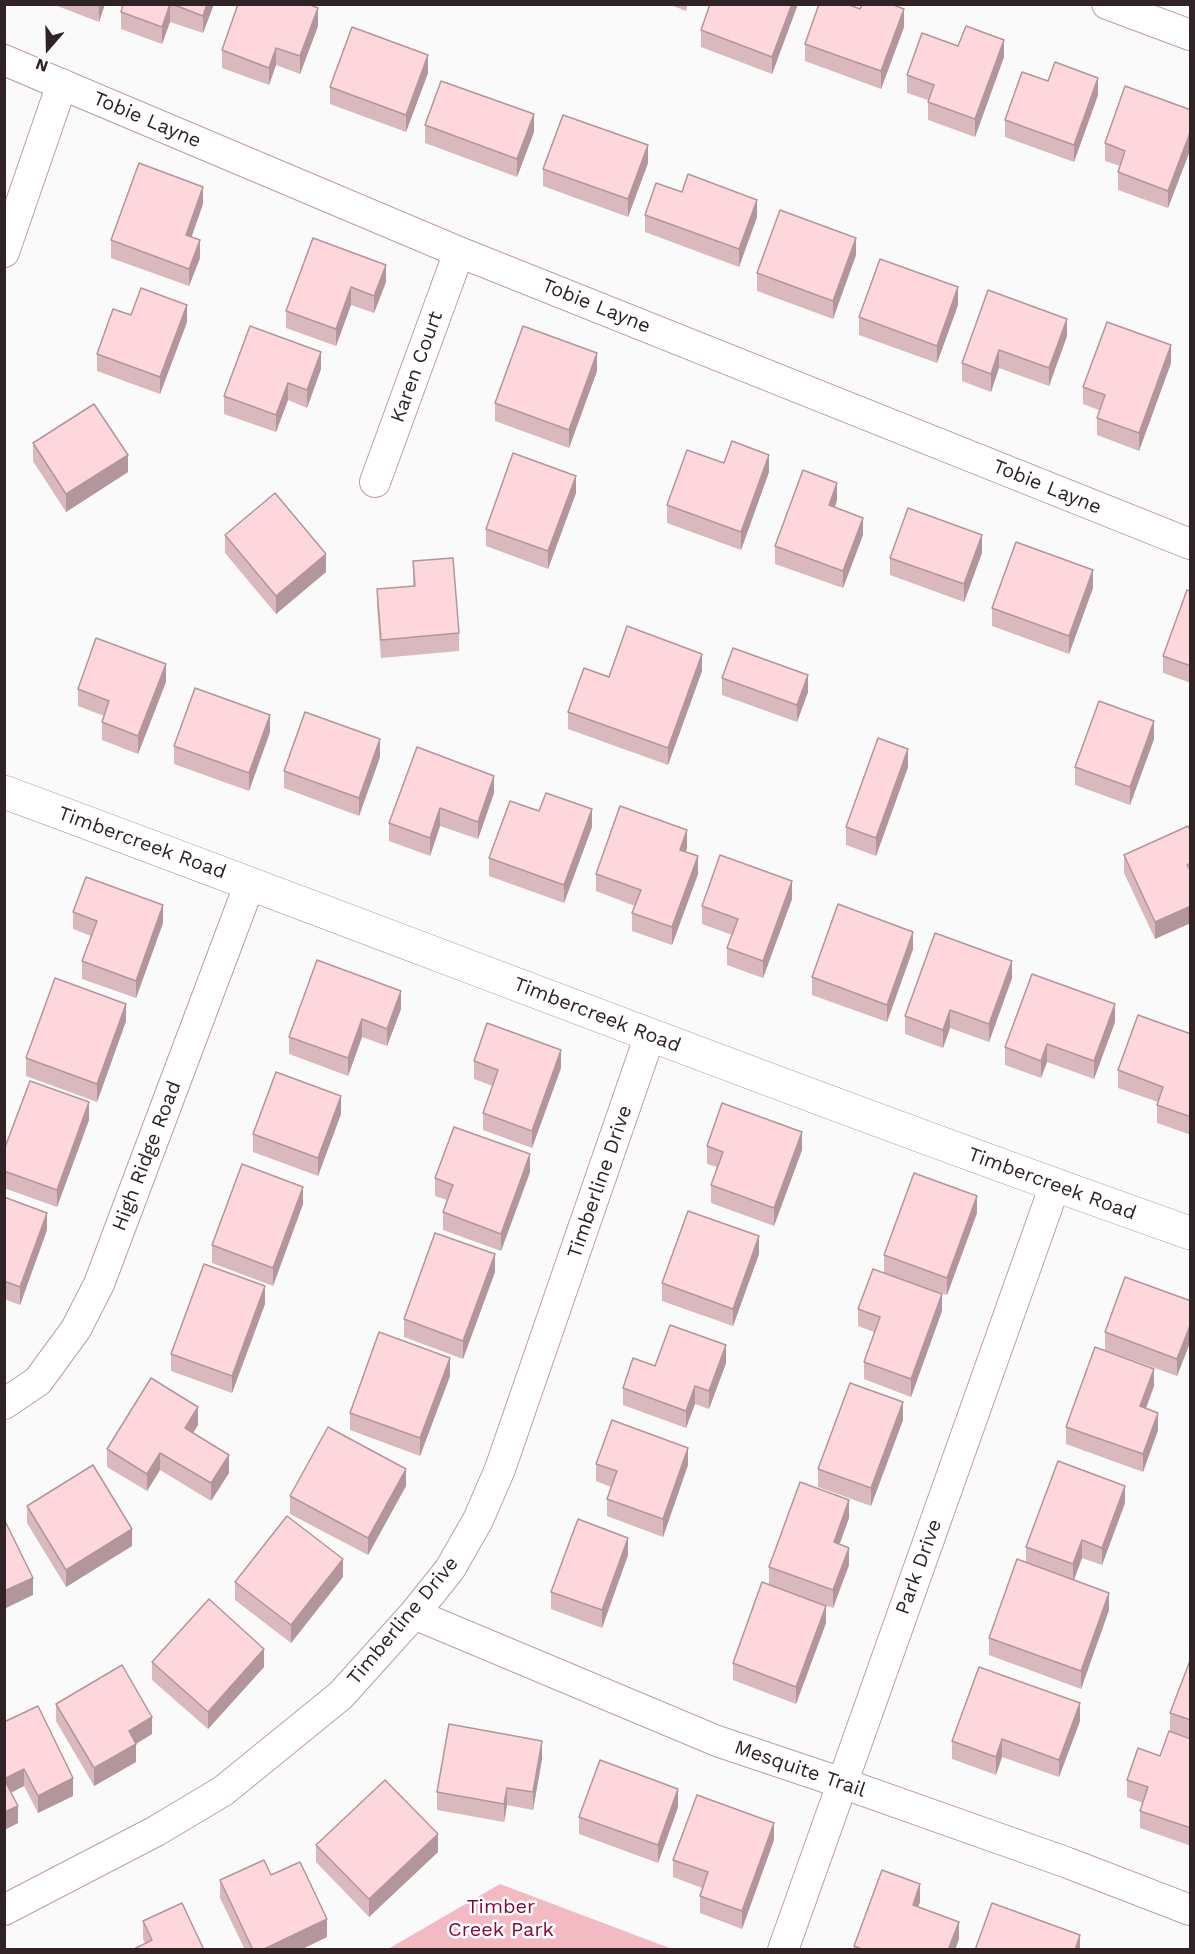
<!DOCTYPE html>
<html>
<head>
<meta charset="utf-8">
<style>
	body { margin:0 }
	#map { position:relative; width:1195px; height:1954px; overflow:hidden; background:#fafafa; font-family:"Work Sans",sans-serif }
	canvas { display:block }
	.frame { position:absolute; inset:0; border:6px solid #312325; pointer-events:none }
	.north { position:absolute; left:18px; top:18px; width:60px; height:60px; -webkit-text-stroke:4px #fff; paint-order:stroke; rotate:200deg; font-size:16px; font-weight:700; line-height:24px; text-align:center; color:#312325 }
	.north::after { content:''; display:block; margin:auto; width:21px; height:27px; background:#312325; clip-path:polygon(50% 0,100% 100%,50% 72%,0 100%) }
</style>
</head>
<body>
<div id="map">
<canvas width="1195" height="1954"></canvas>
<div class="frame"></div>
<div class="north">N</div>
</div>
<script>
const g = document.querySelector('canvas').getContext('2d');
g.lineJoin = 'round';
function fillPath(path, color) {
  g.fillStyle = color;
  g.fill(path, 'evenodd');
}
function strokePath(path, color, width, dash) {
  g.strokeStyle = color;
  g.lineWidth = width;
  g.lineCap = dash ? 'butt' : 'round';
  g.setLineDash(dash || []);
  g.stroke(path);
}
function drawText(font, color, halo, rows, align = 'center') {
  g.font = font + ' "Work Sans",sans-serif';
  g.lineWidth = 5;
  g.setLineDash([]);
  g.textBaseline = 'middle';
  g.strokeStyle = halo;
  g.fillStyle = color;
  for (const [text, x, y, turn = 0] of rows) {
    g.save();
    g.translate(x, y);
    g.rotate((+turn || 0) * Math.PI / 180);
    g.textAlign = isNaN(turn) ? turn : align;
    if (halo) g.strokeText(text, 0, 0);
    g.fillText(text, 0, 0);
    g.restore();
  }
}
const green = new Path2D(`
	M500,1884L672,1949H388Z`);
const minor = new Path2D(`
	M1107,4L1190,35
	M4,60L459,252L1190,544
	M4,252L62,84
	M375,482L459,252
	M4,1404L38,1381L76,1329L99,1284L250,883
	M414,1614L717,1741L842,1783L1068,1863L1190,1910
	M4,1910L156,1831L223,1791L341,1695L414,1614L450,1569L478,1520L500,1469L650,1035
	M783,1950L1055,1185`);
const tertiary = new Path2D(`
	M4,792C400,938 793,1093 1190,1233`);
const wall = new Path2D(`
	M52,4H105L99,22Z
	M123,4H214L203,33L170,22L162,44L121,29V12Z
	M668,4H688L686,11Z
	M798,4L772,74L701,47V30Z
	M318,26L300,74L276,65L269,85L222,68V50Z
	M904,27L881,89L805,61V44Z
	M1004,57L975,137L928,120V100L907,93V75Z
	M428,73L406,132L330,104V87Z
	M1048,81L1098,95L1074,162L1005,137V120Z
	M1191,110V148L1168,208L1118,190V172L1120,166L1105,161V143Z
	M425,125L534,132L517,177L425,143Z
	M648,163L628,217L543,186V169Z
	M682,192L757,217L739,267L645,232V215Z
	M203,204L191,237L200,258L189,286L111,258V240Z
	M313,238L386,282L374,313L351,305L336,346L286,328V311Z
	M856,255L833,319L757,291V273Z
	M988,290L1067,336L1049,386L999,368L991,392L962,381V363Z
	M958,305L937,363L859,335V317Z
	M131,315L187,322L160,394L97,371V354Z
	M1171,363L1139,451L1097,435V418L1099,410L1083,404V387Z
	M321,369L307,408L288,400L276,432L224,414V396Z
	M597,371L569,448L495,421V403Z
	M33,443L128,472L66,512L33,461Z
	M724,463L769,472L741,550L667,523V505Z
	M576,493L548,569L486,546V529Z
	M837,500L835,508L863,535L843,588L775,564V546Z
	M225,535L326,572L276,614L225,553Z
	M982,553L964,602L890,575V558Z
	M413,561L459,633V651L381,658L377,607V589L413,586Z
	M1093,588L1069,654L992,626V608Z
	M1191,591V683L1163,673V656Z
	M702,671L668,765L568,729V712L609,677Z
	M722,678L808,692L797,722L722,695Z
	M166,682L138,754L102,740V722L104,716L78,706V689Z
	M270,732L249,791L174,764V746Z
	M1154,739L1130,805L1075,785V767Z
	M380,757L359,816L284,788V771Z
	M908,767L876,856L846,845V827Z
	M494,793L478,839L440,826L430,856L389,841V823Z
	M1188,826L1155,939L1124,873V855Z
	M592,827L564,903L489,876V858Z
	M687,848L686,852L698,874L672,945L632,931V913L635,906L596,891V874Z
	M792,899L763,978L727,965V948L732,935L702,924V906Z
	M73,912L163,923L136,998L82,979V961L91,936L73,929Z
	M913,949L887,1022L812,995V977Z
	M1012,978L989,1042L950,1028L943,1048L905,1034V1016Z
	M401,1009L387,1046L362,1037L348,1076L289,1054V1037Z
	M126,1021L97,1102L26,1076V1058Z
	M1115,1022L1094,1079L1047,1062L1041,1078L1005,1065V1047Z
	M1191,1034V1135L1157,1123V1105L1158,1102L1118,1088V1070Z
	M474,1061L561,1068L532,1148L483,1130V1113L493,1086L474,1079Z
	M341,1114L318,1176L253,1152V1134Z
	M89,1120L57,1207L4,1188V1150Z
	M707,1146L802,1150L774,1226L711,1203V1185L717,1167L707,1164Z
	M530,1172L501,1251L443,1230V1212L447,1200L435,1196V1178Z
	M4,1197L47,1230L20,1305L4,1299Z
	M303,1204L273,1286L212,1263V1245Z
	M977,1213L947,1295L884,1273V1255Z
	M759,1254L733,1326L662,1301V1283Z
	M495,1272L463,1359L404,1337V1319Z
	M1191,1301V1340L1177,1376L1105,1350V1332Z
	M265,1304L232,1393L171,1371V1354Z
	M858,1309L942,1311L911,1397L864,1379V1362L874,1332L858,1326Z
	M726,1363L709,1409L695,1404L686,1428L623,1405V1388L655,1366Z
	M450,1376L420,1456L350,1430V1413Z
	M1154,1386L1146,1409L1158,1430L1143,1472L1066,1444V1427Z
	M903,1420L871,1506L818,1487V1469Z
	M198,1425L193,1433L229,1473L211,1501L160,1470L147,1491L107,1467V1449Z
	M596,1464L688,1465L663,1537L607,1516V1499L611,1487L596,1481Z
	M406,1486L368,1555L290,1514V1496Z
	M1125,1503L1102,1565L1082,1558L1074,1580L1109,1610L1081,1689L989,1655V1638L1026,1563V1547Z
	M27,1506L132,1546L66,1587L27,1523Z
	M849,1518L839,1544L849,1565L833,1608L769,1585V1567Z
	M628,1555L602,1628L551,1609V1592Z
	M343,1577L291,1643L235,1600V1582Z
	M826,1623L796,1704L733,1680V1663Z
	M1191,1658V1738L1170,1731V1713Z
	M152,1662L264,1667L208,1729L152,1680Z
	M56,1704L152,1734L136,1744V1762L94,1786L56,1721Z
	M1080,1721L1059,1777L1002,1757L996,1775L952,1759V1741Z
	M4,1722L73,1796L38,1813L24,1786L11,1793L18,1823L4,1830Z
	M1191,1739V1846L1140,1828V1811L1143,1803L1127,1797V1780L1160,1756Z
	M542,1759L533,1810L507,1805L504,1822L437,1810V1792Z
	M678,1807L658,1863L579,1834V1817Z
	M774,1840L742,1929L700,1913V1896L702,1888L673,1877V1860Z
	M316,1845L438,1852L369,1917L316,1862Z
	M271,1875L327,1937L300,1950H245L220,1898V1880Z
	M920,1902L918,1907L959,1939L955,1950H854V1946Z
	M143,1921L204,1950L145,1943L143,1939Z`);
const shadedWall = new Path2D(`
	M99,4H105L99,22Z
	M170,4V22L162,44V27Z
	M207,4H214L203,33V16Z
	M792,4H798L772,74V57Z
	M318,8V26L300,74V56Z
	M904,9V27L881,89V71Z
	M1004,40V57L975,137V119Z
	M276,48V65L269,85V68Z
	M428,55V73L406,132V115Z
	M1098,78V95L1074,162V145Z
	M534,114V132L517,177V159Z
	M1191,130V148L1168,208V191Z
	M648,145V163L628,217V199Z
	M203,187V204L186,253V235Z
	M757,200V217L739,267V249Z
	M856,238V255L833,319V301Z
	M200,240V258L189,286V269Z
	M386,265V282L374,313V296Z
	M351,287V305L336,346V329Z
	M958,287V305L937,363V346Z
	M187,305V322L160,394V377Z
	M1067,319V336L1049,386V368Z
	M1171,345V363L1139,451V433Z
	M999,350V368L991,392V374Z
	M321,352V369L307,408V390Z
	M597,353V371L569,448V430Z
	M288,383V400L276,432V415Z
	M128,455V472L66,512V494Z
	M769,455V472L741,550V532Z
	M576,476V493L548,569V551Z
	M837,483V500L829,523V505Z
	M863,518V535L843,588V571Z
	M982,535V553L964,602V584Z
	M326,554V572L276,614V596Z
	M1093,570V588L1069,654V636Z
	M702,654V671L668,765V748Z
	M166,664V682L138,754V736Z
	M808,675V692L797,722V705Z
	M270,715V732L249,791V773Z
	M1154,721V739L1130,805V787Z
	M380,739V757L359,816V798Z
	M908,749V767L876,856V838Z
	M494,776V793L478,839V822Z
	M440,808V826L430,856V838Z
	M592,809V827L564,903V885Z
	M687,830V848L680,867V850Z
	M698,856V874L672,945V927Z
	M792,881V899L763,978V961Z
	M163,905V923L136,998V981Z
	M1191,906V923L1155,939V922Z
	M913,932V949L887,1022V1005Z
	M1012,961V978L989,1042V1024Z
	M401,991V1009L387,1046V1029Z
	M126,1004V1021L97,1102V1084Z
	M1115,1004V1022L1094,1079V1061Z
	M950,1010V1028L943,1048V1030Z
	M362,1019V1037L348,1076V1058Z
	M1047,1044V1062L1041,1078V1061Z
	M561,1050V1068L532,1148V1131Z
	M341,1096V1114L318,1176V1158Z
	M89,1102V1120L57,1207V1190Z
	M802,1132V1150L774,1226V1208Z
	M530,1154V1172L501,1251V1234Z
	M303,1187V1204L273,1286V1268Z
	M977,1196V1213L947,1295V1278Z
	M47,1213V1230L20,1305V1287Z
	M759,1236V1254L733,1326V1309Z
	M495,1254V1272L463,1359V1341Z
	M265,1286V1304L232,1393V1376Z
	M942,1294V1311L911,1397V1379Z
	M1191,1323V1340L1177,1376V1359Z
	M726,1345V1363L709,1409V1391Z
	M450,1358V1376L420,1456V1438Z
	M1154,1369V1386L1140,1424V1406Z
	M695,1386V1404L686,1428V1411Z
	M903,1402V1420L871,1506V1488Z
	M198,1407V1425L185,1446V1428Z
	M1158,1413V1430L1143,1472V1454Z
	M688,1448V1465L663,1537V1519Z
	M160,1453V1470L147,1491V1474Z
	M229,1455V1473L211,1501V1483Z
	M406,1469V1486L368,1555V1538Z
	M1125,1486V1503L1102,1565V1548Z
	M849,1500V1518L834,1560V1542Z
	M132,1529V1546L66,1587V1570Z
	M628,1538V1555L602,1628V1610Z
	M1082,1540V1558L1073,1582V1564Z
	M849,1548V1565L833,1608V1590Z
	M343,1559V1577L291,1643V1625Z
	M33,1578V1595L4,1609V1591Z
	M1109,1593V1610L1081,1689V1671Z
	M826,1606V1623L796,1704V1687Z
	M264,1649V1667L208,1729V1712Z
	M1080,1703V1721L1059,1777V1760Z
	M152,1717V1734L129,1748V1731Z
	M1002,1739V1757L996,1775V1757Z
	M542,1741V1759L533,1810V1792Z
	M136,1744V1762L94,1786V1768Z
	M24,1769V1786L4,1796V1779Z
	M73,1778V1796L38,1813V1796Z
	M507,1788V1805L504,1822V1804Z
	M678,1789V1807L658,1863V1845Z
	M18,1806V1823L4,1830V1812Z
	M774,1823V1840L742,1929V1911Z
	M438,1834V1852L369,1917V1899Z
	M920,1884V1902L913,1922V1905Z
	M327,1919V1937L300,1950H262Z
	M959,1922V1939L955,1950H948Z
	M1080,1935V1950H1075Z`);
const building = new Path2D(`
	M123,4H170L162,27L121,12Z
	M172,4H207L203,16Z
	M238,4H308L318,8L300,56L276,48L269,68L222,50Z
	M710,4H792L772,57L701,30Z
	M819,4H847L860,9L862,4H891L904,9L881,71L805,44Z
	M966,26L1004,40L975,119L928,102L934,85L907,75L922,33L958,46Z
	M352,27L428,55L406,115L330,87Z
	M1055,62L1098,78L1074,145L1005,120L1022,72L1048,81Z
	M441,81L534,114L517,159L425,125Z
	M1125,86L1191,110V130L1168,191L1118,172L1125,151L1105,143Z
	M563,115L648,145L628,199L543,169Z
	M139,163L203,187L186,235L200,240L189,269L111,240Z
	M688,174L757,200L739,249L645,215L656,183L682,192Z
	M780,210L856,238L833,301L757,273Z
	M313,238L386,265L374,296L351,287L336,329L286,311Z
	M880,259L958,287L937,346L859,317Z
	M141,288L187,305L160,377L97,354L113,309L131,315Z
	M988,290L1067,319L1049,368L999,350L991,374L962,363Z
	M1107,322L1171,345L1139,433L1097,418L1105,395L1083,387Z
	M250,326L321,352L307,390L288,383L276,415L224,396Z
	M523,326L597,353L569,430L495,403Z
	M94,404L128,455L66,494L33,443Z
	M732,441L769,455L741,532L667,505L687,450L724,463Z
	M513,453L576,476L548,551L486,529Z
	M803,470L837,483L829,505L863,518L843,571L775,546Z
	M275,493L326,554L276,596L225,535Z
	M908,508L982,535L964,584L890,558Z
	M1016,542L1093,570L1069,636L992,608Z
	M453,558L459,633L381,640L377,589L415,586L413,561Z
	M1187,590L1191,591V666L1163,656Z
	M627,626L702,654L668,748L568,712L584,668L609,677Z
	M96,638L166,664L138,736L102,722L109,701L78,689Z
	M733,648L808,675L797,705L722,678Z
	M195,688L270,715L249,773L174,746Z
	M1099,701L1154,721L1130,787L1075,767Z
	M305,712L380,739L359,798L284,771Z
	M878,738L908,749L876,838L846,827Z
	M417,747L494,776L478,822L440,808L430,838L389,823Z
	M546,793L592,809L564,885L489,858L510,801L539,811Z
	M620,806L687,830L680,850L698,856L672,927L632,913L641,890L596,874Z
	M1188,826L1191,831V863L1187,865L1191,871V906L1155,922L1124,855Z
	M720,855L792,881L763,961L727,948L738,919L702,906Z
	M86,877L163,905L136,981L82,961L97,921L73,912Z
	M838,904L913,932L887,1005L812,977Z
	M935,933L1012,961L989,1024L950,1010L943,1030L905,1016Z
	M317,960L401,991L387,1029L362,1019L348,1058L289,1037Z
	M1032,974L1115,1004L1094,1061L1047,1044L1041,1061L1005,1047Z
	M55,978L126,1004L97,1084L26,1058Z
	M1138,1015L1191,1034V1117L1157,1105L1163,1087L1118,1070Z
	M487,1023L561,1050L532,1131L483,1113L498,1070L474,1061Z
	M276,1072L341,1096L318,1158L253,1134Z
	M30,1081L89,1102L57,1190L4,1171V1150Z
	M722,1103L802,1132L774,1208L711,1185L723,1152L707,1146Z
	M454,1127L530,1154L501,1234L443,1212L453,1185L435,1178Z
	M242,1164L303,1187L273,1268L212,1245Z
	M914,1173L977,1196L947,1278L884,1255Z
	M4,1197L47,1213L20,1287L4,1281Z
	M688,1211L759,1236L733,1309L662,1283Z
	M435,1233L495,1254L463,1341L404,1319Z
	M204,1264L265,1286L232,1376L171,1354Z
	M873,1269L942,1294L911,1379L864,1362L880,1317L858,1309Z
	M1125,1277L1191,1301V1323L1177,1359L1105,1332Z
	M670,1325L726,1345L709,1391L695,1386L686,1411L623,1388L633,1358L655,1366Z
	M379,1332L450,1358L420,1438L350,1413Z
	M1095,1347L1154,1369L1140,1406L1158,1413L1143,1454L1066,1427Z
	M151,1378L198,1407L185,1428L229,1455L211,1483L160,1453L147,1474L107,1449Z
	M850,1383L903,1402L871,1488L818,1469Z
	M612,1420L688,1448L663,1519L607,1499L617,1471L596,1464Z
	M328,1427L406,1469L368,1538L290,1496Z
	M1058,1461L1125,1486L1102,1548L1082,1540L1073,1564L1026,1547Z
	M93,1465L132,1529L66,1570L27,1506Z
	M800,1482L849,1500L834,1542L849,1548L833,1590L769,1567Z
	M287,1516L343,1559L291,1625L235,1582Z
	M4,1519L33,1578L4,1591Z
	M578,1519L628,1538L602,1610L551,1592Z
	M1017,1559L1109,1593L1081,1671L989,1638Z
	M762,1582L826,1606L796,1687L733,1663Z
	M209,1599L264,1649L208,1712L152,1662Z
	M1191,1658V1720L1170,1713Z
	M122,1665L152,1717L129,1731L136,1744L94,1768L56,1704Z
	M979,1667L1080,1703L1059,1760L1002,1739L996,1757L952,1741Z
	M38,1706L73,1778L38,1796L24,1769L4,1779V1722Z
	M449,1724L542,1741L533,1792L507,1788L504,1804L437,1792Z
	M1169,1731L1191,1739V1828L1140,1811L1148,1787L1127,1780L1138,1748L1160,1756Z
	M600,1760L678,1789L658,1845L579,1817Z
	M4,1779L18,1806L4,1812Z
	M385,1780L438,1834L369,1899L316,1845Z
	M697,1795L774,1823L742,1911L700,1896L708,1872L673,1860Z
	M264,1860L271,1875L300,1862L327,1919L262,1950H253L220,1880Z
	M882,1870L920,1884L913,1905L959,1922L948,1950H864L854,1946Z
	M182,1903L204,1950H132L152,1940L143,1921Z
	M992,1903L1080,1935L1075,1950H975Z`);
const streetNames = [
	["Tobie Layne",147,120,23],
	["Tobie Layne",596,306,22],
	["Karen Court",417,367,-70],
	["Tobie Layne",1047,487,22],
	["Timbercreek Road",142,843,20],
	["Timbercreek Road",597,1015,21],
	["High Ridge Road",147,1156,-69],
	["Timberline Drive",600,1182,-71],
	["Timbercreek Road",1052,1184,20],
	["Park Drive",919,1567,-70],
	["Timberline Drive",403,1621,-50],
	["Mesquite Trail",800,1769,19]
];
const parkNames = [
	["Timber",501,1907],
	["Creek Park",501,1930]
];
fillPath(green, '#f3bac4');
strokePath(minor, '#c09ca2', 32);
strokePath(tertiary, '#c09ca2', 34);
strokePath(minor, '#fff', 30);
strokePath(tertiary, '#fff', 33);
fillPath(wall, '#dab9be');
fillPath(shadedWall, '#b2969b');
fillPath(building, '#fed7dd');
strokePath(building, '#b2969b', 1.5);
drawText('20px', '#312325', '#fff', streetNames);
drawText('20px', '#800c38', '#fff', parkNames);
</script>
</body>
</html>
